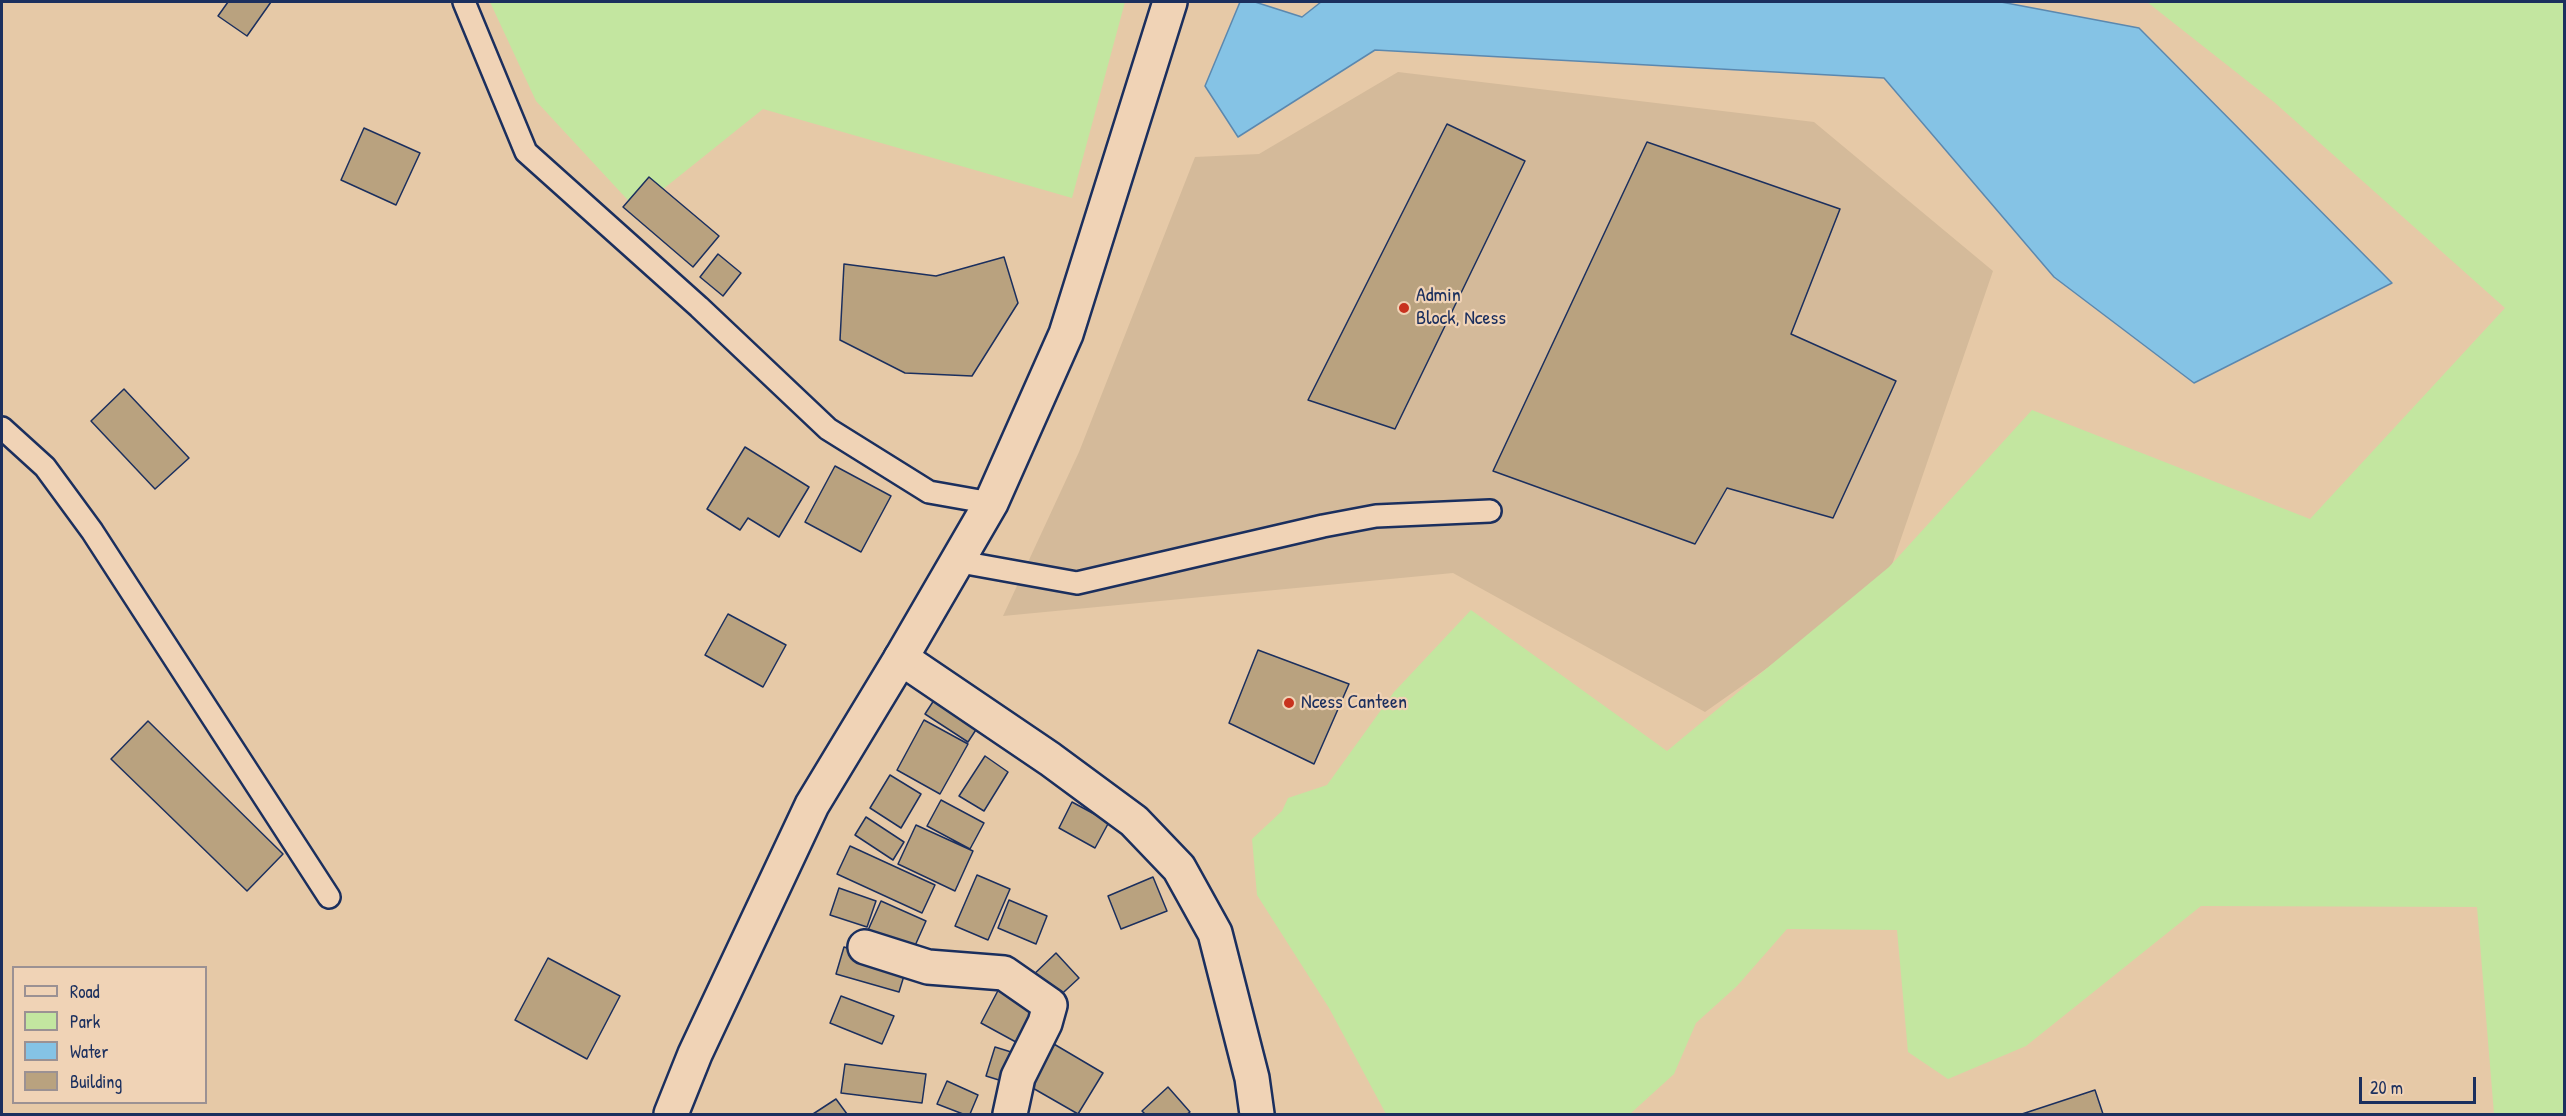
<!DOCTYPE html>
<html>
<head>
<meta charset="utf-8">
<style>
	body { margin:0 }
	#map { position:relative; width:2566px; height:1116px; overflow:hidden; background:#e6c9a7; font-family:"Patrick Hand",sans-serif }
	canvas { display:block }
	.frame { position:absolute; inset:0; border:3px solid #1b2f5e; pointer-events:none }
	.legend { position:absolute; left:12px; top:966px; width:195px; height:138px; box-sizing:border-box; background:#f0d3b6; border:2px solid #9b9193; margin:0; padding:8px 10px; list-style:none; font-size:18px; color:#1b2f5e }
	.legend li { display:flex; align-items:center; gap:12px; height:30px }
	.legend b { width:30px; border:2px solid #9b9193 }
	.scale { position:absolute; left:2359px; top:1077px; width:117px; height:27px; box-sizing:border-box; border:3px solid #1b2f5e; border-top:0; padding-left:8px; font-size:18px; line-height:21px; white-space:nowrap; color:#1b2f5e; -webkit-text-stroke:4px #f0d3b6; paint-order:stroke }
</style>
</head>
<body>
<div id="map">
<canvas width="2566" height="1116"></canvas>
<div class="frame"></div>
<ul class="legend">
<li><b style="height:8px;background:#f0d3b6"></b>Road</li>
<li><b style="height:16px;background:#c3e6a0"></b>Park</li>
<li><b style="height:16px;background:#85c3e5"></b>Water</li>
<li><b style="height:16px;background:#b9a27f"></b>Building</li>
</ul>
<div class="scale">20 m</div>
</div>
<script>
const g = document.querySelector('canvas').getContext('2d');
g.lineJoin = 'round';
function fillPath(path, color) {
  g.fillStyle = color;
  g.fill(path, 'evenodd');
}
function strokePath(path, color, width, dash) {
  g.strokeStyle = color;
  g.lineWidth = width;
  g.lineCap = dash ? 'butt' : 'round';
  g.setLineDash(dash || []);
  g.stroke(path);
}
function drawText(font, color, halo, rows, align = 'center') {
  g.font = font + ' "Patrick Hand",sans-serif';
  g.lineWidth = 4.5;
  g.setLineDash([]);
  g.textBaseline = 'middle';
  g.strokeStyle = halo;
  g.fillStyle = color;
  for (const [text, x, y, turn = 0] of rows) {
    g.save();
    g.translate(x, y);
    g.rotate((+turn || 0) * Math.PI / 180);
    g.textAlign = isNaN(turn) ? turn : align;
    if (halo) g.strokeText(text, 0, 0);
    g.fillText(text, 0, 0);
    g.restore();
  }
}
const built = new Path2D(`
	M1398,72L1814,122L1993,271L1885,585L1705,712L1453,573L1003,616L1079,452L1195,157L1259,154Z`);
const green = new Path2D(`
	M490,2H1125L1072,198L763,109L637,210L536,101Z
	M2147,2H2564V1114H2494L2477,907L2201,906L2026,1046L1948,1079L1908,1052L1897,930L1787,929L1737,986L1696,1023L1674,1074L1630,1114H1386L1329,1008L1257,895L1252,839L1282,811L1288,798L1327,785L1394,692L1471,610L1667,751L1889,567L2032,410L2310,519L2505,308L2274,102Z`);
const water = new Path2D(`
	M1240,2H1255L1302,17L1321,2H2001L2139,28L2392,283L2194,383L2054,277L1884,78L1375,50L1238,137L1205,86Z`);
const building = new Path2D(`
	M228,2H271L247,36L218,16Z
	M1447,124L1525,161L1395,429L1308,400Z
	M364,128L420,153L396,205L341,180Z
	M1647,142L1840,209L1791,334L1896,381L1833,518L1727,488L1695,544L1493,471Z
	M649,177L719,236L693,267L623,207Z
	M718,254L741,273L723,296L700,277Z
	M1004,257L1018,303L972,376L905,373L840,340L844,264L936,276Z
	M124,389L189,458L155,489L91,421Z
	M745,447L809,487L779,537L748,518L740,530L707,509Z
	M835,466L891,496L861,552L805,522Z
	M728,614L786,645L763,687L705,655Z
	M1258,650L1349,684L1314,764L1229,723Z
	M938,694L981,722L968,742L925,714Z
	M924,720L968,744L940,794L897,770Z
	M148,721L283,854L247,891L111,759Z
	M985,756L1008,772L984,811L959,796Z
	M890,775L921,794L901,828L870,808Z
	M941,800L984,823L970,849L927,826Z
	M1072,802L1109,822L1095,848L1059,828Z
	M866,817L904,842L893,860L855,835Z
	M916,825L973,851L955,891L898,864Z
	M850,846L935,885L922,913L837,874Z
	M977,875L1010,889L988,940L955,926Z
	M1153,877L1167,911L1121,929L1108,896Z
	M839,888L876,901L867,927L830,915Z
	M1009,900L1047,916L1036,944L998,928Z
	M881,901L926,921L910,957L865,937Z
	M844,947L907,966L899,992L836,974Z
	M1056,953L1079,978L1052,1003L1029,979Z
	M548,958L620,996L587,1059L515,1020Z
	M1003,981L1048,1005L1025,1047L981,1023Z
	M841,996L894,1016L882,1044L830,1023Z
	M1042,1037L1103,1073L1078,1114L1017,1079Z
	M995,1047L1024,1056L1015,1085L986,1076Z
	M845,1064L926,1074L922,1103L841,1093Z
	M947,1081L978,1095L970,1114H963L937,1104Z
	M1168,1087L1190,1112L1187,1114H1145L1142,1111Z
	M2095,1090L2103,1114H2022Z
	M836,1099L847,1114H813Z`);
const lane = new Path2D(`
	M464,2L526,152L699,307L828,429L929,492L991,503
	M2,428L45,467L92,531L329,897
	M955,561L1077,583L1323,526L1376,516L1490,511`);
const street = new Path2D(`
	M901,658L1050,759L1134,821L1179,868L1215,933L1252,1078L1257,1114
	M865,947L928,967L1004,973L1050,1005L1045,1023L1018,1077L1010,1114`);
const secondary = new Path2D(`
	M671,1114L695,1054L812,805L901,658L991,503L1066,334L1170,2`);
const markers = [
	[1404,308,6,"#c8321e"],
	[1289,703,6,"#c8321e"]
];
const poiNames = [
	["Admin",1416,296],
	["Block, Ncess",1416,319],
	["Ncess Canteen",1301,703]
];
fillPath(built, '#d4ba9a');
fillPath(green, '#c3e6a0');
fillPath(water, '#85c3e5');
strokePath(water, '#5b88af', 1.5);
fillPath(building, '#b9a27f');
strokePath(building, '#1b2f5e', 1.5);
strokePath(lane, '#1b2f5e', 26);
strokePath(street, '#1b2f5e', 38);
strokePath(secondary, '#1b2f5e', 38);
strokePath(lane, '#f0d3b6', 21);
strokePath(street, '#f0d3b6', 33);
strokePath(secondary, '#f0d3b6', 33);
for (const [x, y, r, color] of markers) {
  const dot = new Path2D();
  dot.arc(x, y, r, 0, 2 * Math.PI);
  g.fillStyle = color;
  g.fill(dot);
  strokePath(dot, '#f0d3b6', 2);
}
drawText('20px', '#1b2f5e', '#f0d3b6', poiNames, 'left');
</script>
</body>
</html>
